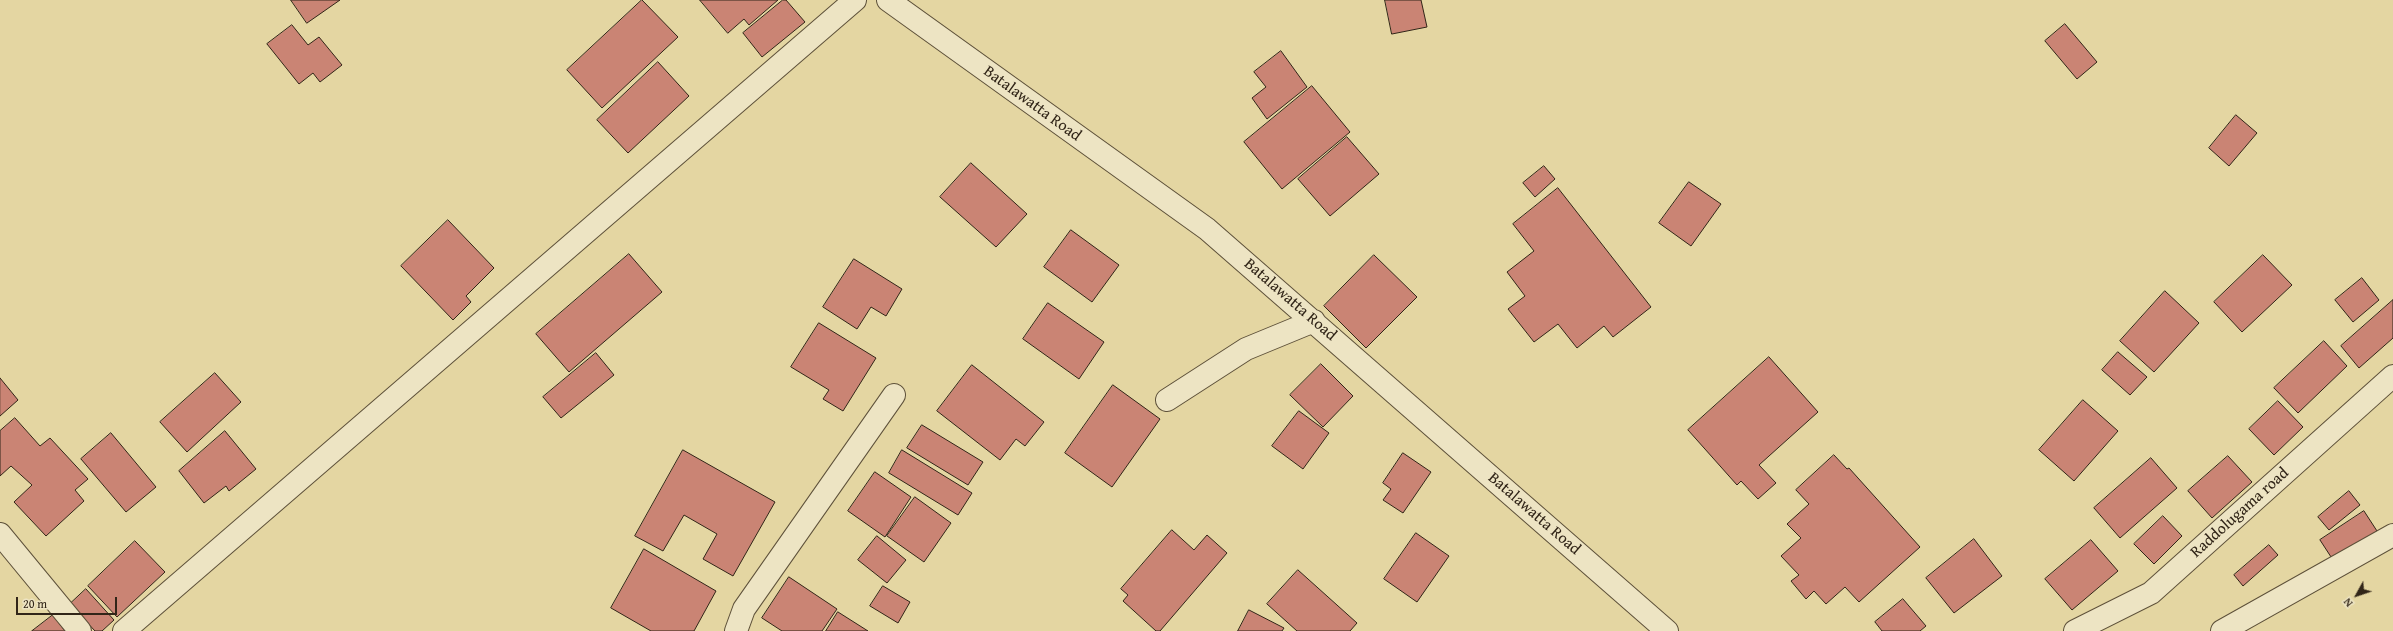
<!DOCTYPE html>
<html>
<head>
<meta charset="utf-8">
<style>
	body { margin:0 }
	#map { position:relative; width:2393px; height:631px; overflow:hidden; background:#e4d6a2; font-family:"Gentium Book Plus",serif }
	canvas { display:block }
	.north { position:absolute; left:2337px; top:575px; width:40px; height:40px; -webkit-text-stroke:3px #ede4c3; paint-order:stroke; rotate:230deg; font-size:11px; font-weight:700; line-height:16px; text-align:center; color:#312518 }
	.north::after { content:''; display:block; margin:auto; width:14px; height:18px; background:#312518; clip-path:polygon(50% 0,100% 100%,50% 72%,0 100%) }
	.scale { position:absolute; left:16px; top:597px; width:101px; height:18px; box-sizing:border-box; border:2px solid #312518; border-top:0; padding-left:5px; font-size:12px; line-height:14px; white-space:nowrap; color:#312518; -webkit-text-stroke:3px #ede4c3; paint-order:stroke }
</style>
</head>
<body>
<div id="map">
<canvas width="2393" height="631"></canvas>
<div class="north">N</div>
<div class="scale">20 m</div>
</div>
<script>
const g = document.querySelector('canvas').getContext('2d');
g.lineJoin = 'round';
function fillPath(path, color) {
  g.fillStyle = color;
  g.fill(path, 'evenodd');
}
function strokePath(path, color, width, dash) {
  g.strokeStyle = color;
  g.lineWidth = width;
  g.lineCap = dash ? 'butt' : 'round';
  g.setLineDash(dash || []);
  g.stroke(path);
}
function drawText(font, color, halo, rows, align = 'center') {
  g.font = font + ' "Gentium Book Plus",serif';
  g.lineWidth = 3;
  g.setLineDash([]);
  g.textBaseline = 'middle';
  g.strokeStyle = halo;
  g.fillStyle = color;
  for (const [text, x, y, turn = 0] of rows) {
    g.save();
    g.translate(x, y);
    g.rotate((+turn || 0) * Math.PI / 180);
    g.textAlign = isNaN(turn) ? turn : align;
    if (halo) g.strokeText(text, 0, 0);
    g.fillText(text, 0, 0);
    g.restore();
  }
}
const building = new Path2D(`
	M291,0H340L307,23Z
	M642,0L678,37L602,108L567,70Z
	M700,0H778L749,25L744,19L728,33Z
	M783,0H786L805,22L762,57L743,33Z
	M1385,0H1421L1427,27L1392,34Z
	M2065,24L2097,62L2077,79L2045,41Z
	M292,25L308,45L319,37L342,65L320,82L313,73L299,84L267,44Z
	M1281,51L1307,87L1267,119L1252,98L1266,87L1254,72Z
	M658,62L689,96L628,153L597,120Z
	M1312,86L1350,132L1282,189L1244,142Z
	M2236,115L2257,133L2229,166L2209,148Z
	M1347,137L1379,174L1330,216L1298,179Z
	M971,163L1027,214L996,247L940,197Z
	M1544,166L1555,179L1535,197L1523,183Z
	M1689,182L1721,204L1691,246L1659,223Z
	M1558,188L1651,307L1613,337L1604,326L1577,348L1558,324L1534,342L1508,309L1525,296L1507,272L1534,251L1513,224Z
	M448,220L494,268L466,296L471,302L453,320L401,266Z
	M1071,230L1119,265L1092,302L1044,267Z
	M629,254L662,292L569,372L536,334Z
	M1374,255L1417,297L1366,348L1324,306Z
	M2263,255L2292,285L2242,332L2214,302Z
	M854,259L902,289L886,316L871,307L857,329L823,307Z
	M2362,278L2379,300L2353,322L2335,300Z
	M2165,291L2199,323L2154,372L2120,341Z
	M2393,300V338L2359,368L2341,346Z
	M1048,303L1104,342L1079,379L1023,339Z
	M819,323L876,358L843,411L823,399L829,390L791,367Z
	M2324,341L2347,366L2298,413L2274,388Z
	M2118,352L2147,377L2130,395L2102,370Z
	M596,353L614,375L561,418L543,397Z
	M1769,357L1818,412L1759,465L1776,483L1758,499L1741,481L1737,485L1688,430Z
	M1321,364L1353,396L1323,427L1290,395Z
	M972,365L1044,422L1025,446L1016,439L1000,460L937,411Z
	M215,373L241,402L187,452L160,422Z
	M0,378L18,400L0,416Z
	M1113,385L1160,419L1112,487L1065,453Z
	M2083,400L2118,431L2074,481L2039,450Z
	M2278,401L2303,427L2274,455L2249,429Z
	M1299,411L1329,433L1303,469L1272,446Z
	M15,418L40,446L50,438L88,479L75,490L84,501L46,536L14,502L32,485L11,466L0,476V431Z
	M922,425L983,462L968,485L907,448Z
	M225,431L256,469L229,491L226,486L204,503L179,471Z
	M111,433L156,487L126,512L81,459Z
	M683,450L775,502L733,576L703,559L717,534L684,515L663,551L635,536Z
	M902,450L972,493L958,515L889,473Z
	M1403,453L1431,472L1403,513L1383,500L1391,489L1383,483Z
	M1834,455L1847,469L1849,468L1920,547L1859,602L1845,587L1826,604L1814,591L1806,599L1791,581L1799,575L1781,556L1801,538L1787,524L1809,504L1796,490Z
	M2228,456L2252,482L2212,518L2188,491Z
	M2151,458L2177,488L2120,538L2094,508Z
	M875,472L911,497L885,537L848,511Z
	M2349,491L2360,505L2329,530L2318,517Z
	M915,497L951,523L924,562L887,536Z
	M2364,511L2377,531L2333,560L2320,540Z
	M2163,516L2182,536L2154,564L2134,544Z
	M1172,530L1194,550L1207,535L1227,553L1160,631H1156L1123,601L1128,595L1121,589Z
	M1416,533L1449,556L1417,602L1384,579Z
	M877,536L906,560L887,583L858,560Z
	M1974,539L2002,576L1954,613L1926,578Z
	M2091,540L2118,571L2072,610L2045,579Z
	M135,541L165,572L117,617L88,586Z
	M2269,545L2278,555L2243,586L2234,575Z
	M644,549L716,591L694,631H651L611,608Z
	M1298,570L1357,623L1350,631H1297L1267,604Z
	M789,577L837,609L822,631H782L762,618Z
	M883,586L910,602L898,623L870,606Z
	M86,589L114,620L102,631H95L70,604Z
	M1903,599L1926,626L1920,631H1882L1875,622Z
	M1249,610L1284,628L1282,631H1238Z
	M838,612L868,631H826Z
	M53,615L65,631H32Z`);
const minor = new Path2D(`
	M888,0L1207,229L1667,631
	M1167,400L1246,349L1314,321
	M0,534L80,631
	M124,631L855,0
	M736,631L744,609L894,395
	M2075,631L2151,593L2393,376
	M2222,631L2393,535`);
const streetNames = [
	["Batalawatta Road",1032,104,36],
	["Batalawatta Road",1290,300,41],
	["Raddolugama road",2240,513,-42],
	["Batalawatta Road",1534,514,41]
];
fillPath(building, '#ca8474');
strokePath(building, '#312518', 1);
strokePath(minor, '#5e513a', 24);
strokePath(minor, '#ede4c3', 22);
drawText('16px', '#312518', '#ede4c3', streetNames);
</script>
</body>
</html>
